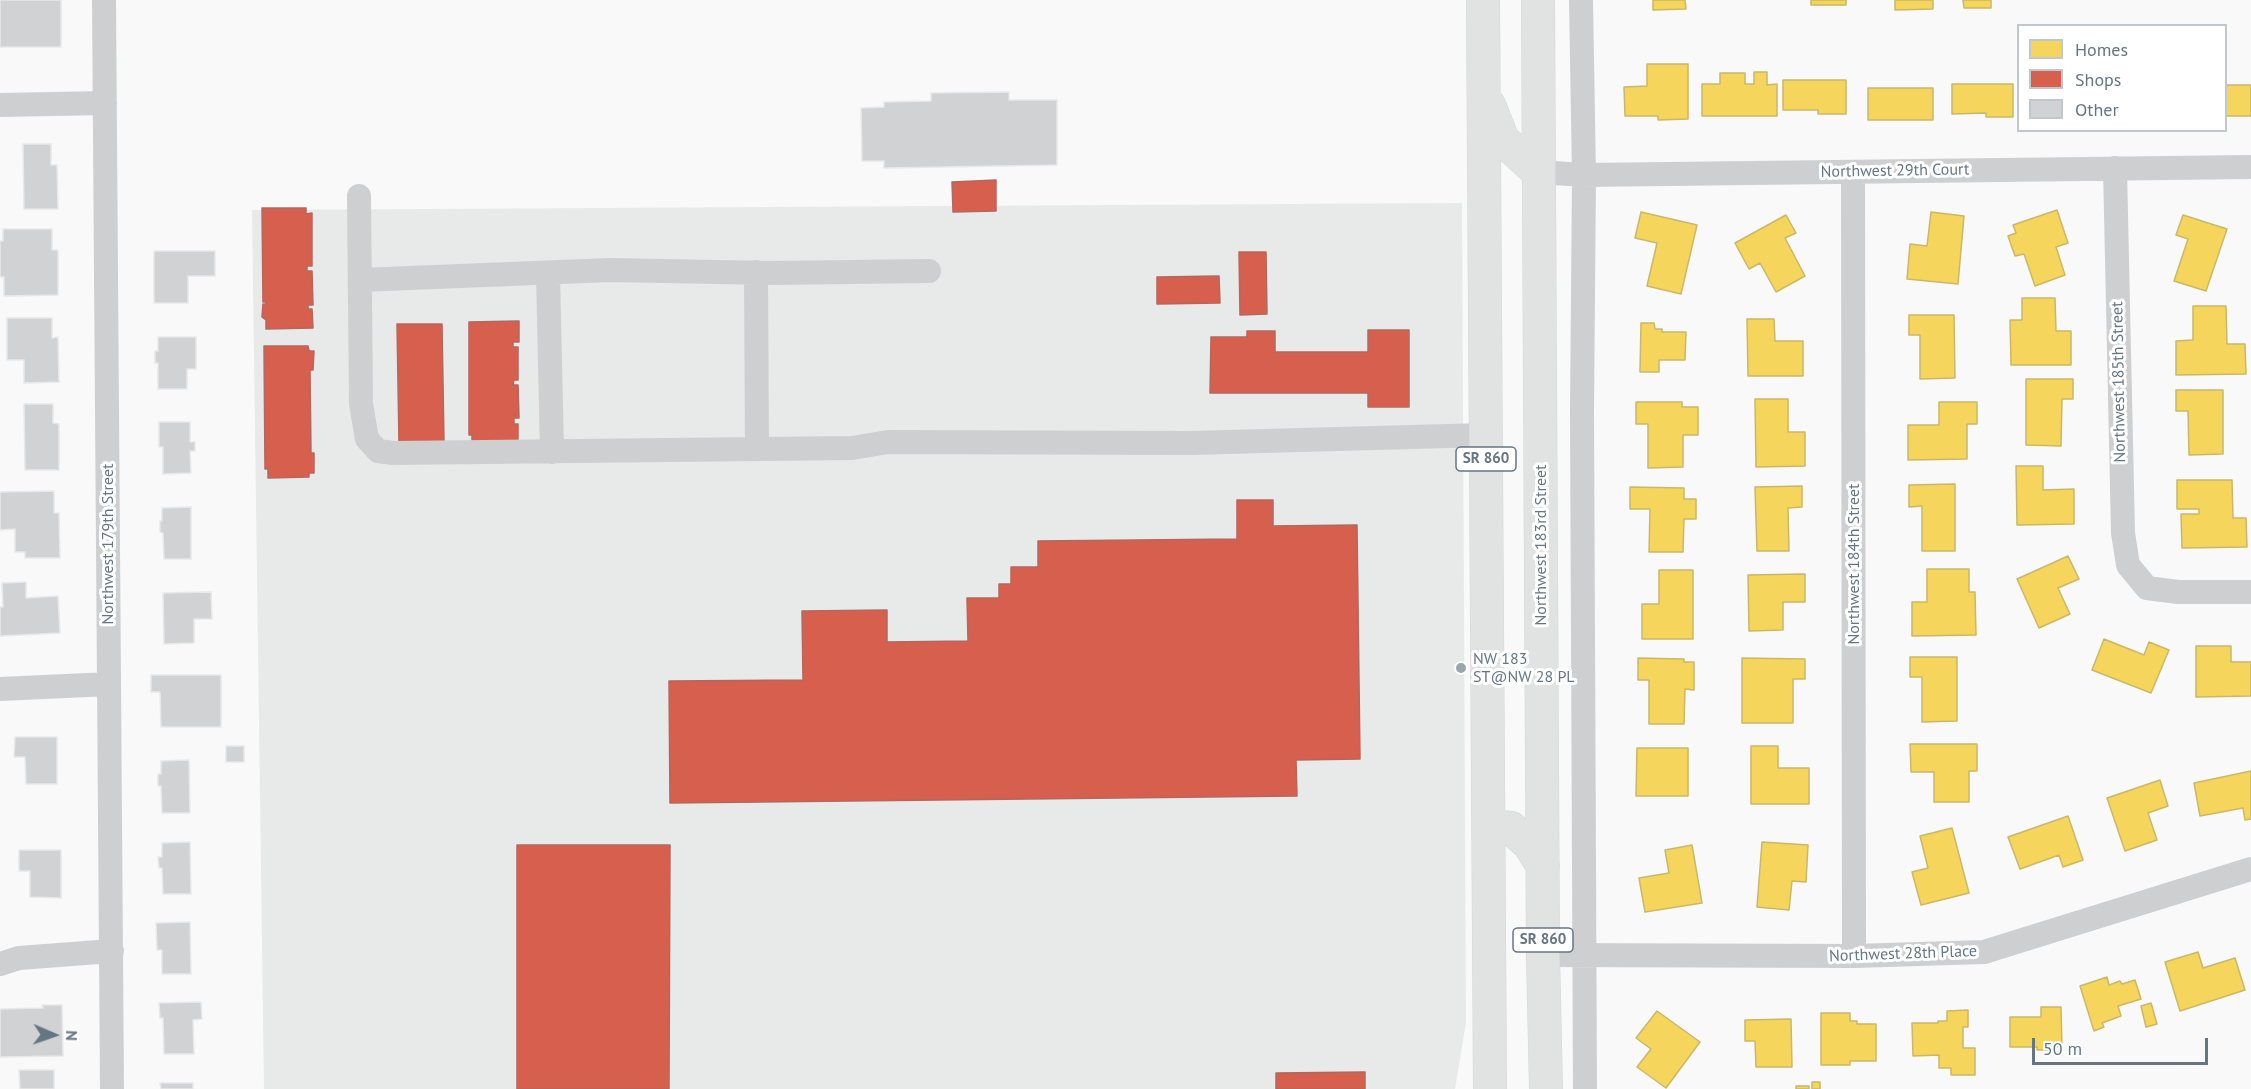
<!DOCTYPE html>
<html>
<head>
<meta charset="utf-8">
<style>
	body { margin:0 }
	#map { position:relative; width:2251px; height:1089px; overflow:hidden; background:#f9f9f9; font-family:"PT Sans",sans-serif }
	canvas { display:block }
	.legend { position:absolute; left:2017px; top:24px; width:210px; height:108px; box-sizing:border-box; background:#fff; border:2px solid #c1c8cd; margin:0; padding:8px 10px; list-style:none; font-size:18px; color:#657683 }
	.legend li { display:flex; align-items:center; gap:12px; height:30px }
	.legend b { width:30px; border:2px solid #c1c8cd }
	.north { position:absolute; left:24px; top:1005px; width:60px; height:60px; -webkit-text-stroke:4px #fff; paint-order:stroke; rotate:92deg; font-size:16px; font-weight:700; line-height:24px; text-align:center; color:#657683 }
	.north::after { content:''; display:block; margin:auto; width:21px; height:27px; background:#657683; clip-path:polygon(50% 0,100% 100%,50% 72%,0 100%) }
	.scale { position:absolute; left:2032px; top:1038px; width:176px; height:27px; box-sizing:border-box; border:3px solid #657683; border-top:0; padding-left:8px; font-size:18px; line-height:21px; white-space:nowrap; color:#657683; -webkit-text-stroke:4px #fff; paint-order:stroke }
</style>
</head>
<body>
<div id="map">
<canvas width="2251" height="1089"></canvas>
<ul class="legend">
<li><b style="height:16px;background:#f6d55c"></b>Homes</li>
<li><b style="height:16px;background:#d6604d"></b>Shops</li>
<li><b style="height:16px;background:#d0d2d3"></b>Other</li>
</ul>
<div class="north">N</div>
<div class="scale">50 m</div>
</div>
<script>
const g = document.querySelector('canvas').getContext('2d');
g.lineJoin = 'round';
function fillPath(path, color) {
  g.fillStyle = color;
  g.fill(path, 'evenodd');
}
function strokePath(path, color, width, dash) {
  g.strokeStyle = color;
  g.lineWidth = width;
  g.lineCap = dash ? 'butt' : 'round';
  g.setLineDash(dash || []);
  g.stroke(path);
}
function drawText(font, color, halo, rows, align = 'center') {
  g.font = font + ' "PT Sans",sans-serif';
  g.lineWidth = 6;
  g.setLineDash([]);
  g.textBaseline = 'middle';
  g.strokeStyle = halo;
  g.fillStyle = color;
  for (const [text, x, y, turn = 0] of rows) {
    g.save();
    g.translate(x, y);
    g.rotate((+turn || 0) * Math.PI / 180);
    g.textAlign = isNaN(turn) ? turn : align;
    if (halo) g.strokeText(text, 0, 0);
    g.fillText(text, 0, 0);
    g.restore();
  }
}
const built = new Path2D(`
	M1462,203L1466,1022L1455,1089H264L252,210Z`);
const homes = new Path2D(`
	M1653,0H1685L1686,9L1653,10Z
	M1811,0H1846V5H1811Z
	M1895,0H1933V9L1895,10Z
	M1963,0H1991V8H1964Z
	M1647,64H1688V119L1658,120V116H1625L1624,87L1647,86Z
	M1754,72H1767V85L1777,84V116H1702V84H1720V73H1745V84H1754Z
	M1783,80H1846V114H1818V110H1783Z
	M1952,84H2013V117H1986V113L1952,114Z
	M2226,85H2251V116H2226Z
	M1868,88H1933V120H1868Z
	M2057,210L2068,243L2056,247L2065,275L2035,286L2024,254L2015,256L2008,236L2016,233L2013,225Z
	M1641,212L1697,225L1681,294L1647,286L1657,243L1635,238Z
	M1931,212L1964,216L1958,284L1907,279L1910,244L1927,246Z
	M1786,215L1796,233L1785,238L1805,276L1776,292L1760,263L1749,269L1735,243Z
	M2183,215L2227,229L2206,291L2174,281L2188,239L2176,235Z
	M2022,298H2055L2056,331H2071V365H2011L2010,320H2022Z
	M2193,306H2226L2227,344H2245L2246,374L2176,375V341L2193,340Z
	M1909,315H1954L1955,378L1920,379V335H1909Z
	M1747,319H1774L1775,341H1803V376H1748Z
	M1641,323H1654L1655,329H1662V332H1686L1685,360H1659V372H1640Z
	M2026,379H2073V399H2062L2061,446L2026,445Z
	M2176,390H2223V454L2189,455L2188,411H2176Z
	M1755,399H1788V432H1805V466L1756,467Z
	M1636,402H1682V407H1698V435H1683V467L1648,468V424H1636Z
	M1939,402H1977V424H1967V459L1908,460V425H1939Z
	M2016,466H2043V490L2074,489V524L2017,525Z
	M2177,480H2232L2233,518H2246L2247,547L2182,548L2181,514H2199V509H2177Z
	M1955,484V551H1922V506L1909,507V485Z
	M1802,486V507L1788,508L1789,551H1757L1755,487Z
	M1630,487L1684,488V499H1696V519H1684L1683,552H1649L1650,509H1630Z
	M2068,556L2079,579L2058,588L2070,614L2039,628L2017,579Z
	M1927,569H1969V592H1975L1976,635L1912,636V602H1927Z
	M1659,570H1693V639H1642V604H1659Z
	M1805,574V602H1783V630L1749,631L1748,575Z
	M2104,639L2144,655L2149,642L2169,650L2151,693L2092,670Z
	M2196,646H2231V662H2251V696L2196,697Z
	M1910,657H1957V721L1922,722V677H1910Z
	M1638,658L1684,659V662H1694V690L1685,689L1684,724H1649V680H1638Z
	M1742,658L1805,659V679H1793V723H1742Z
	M1910,744H1977V771H1969V802H1934V772H1911Z
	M1751,746H1778V768H1809V804H1751Z
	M1637,748H1688V796H1636Z
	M2251,771V819L2245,820L2243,808L2200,816L2194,783Z
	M2160,780L2168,806L2148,813L2157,840L2125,851L2107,798Z
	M2068,816L2083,860L2063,867L2059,855L2020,869L2008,837Z
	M1952,828L1969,893L1921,905L1912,872L1928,868L1920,836Z
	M1762,842L1808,845L1806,882L1792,881L1789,910L1757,907Z
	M1692,845L1702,903L1645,912L1639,878L1669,873L1665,850Z
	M2198,952L2203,968L2235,958L2245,990L2180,1011L2165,962Z
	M2107,977L2109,985L2120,981L2122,984L2135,980L2141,999L2118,1006L2121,1016L2102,1023L2104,1027L2094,1031L2080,986Z
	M2151,1003L2157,1024L2146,1027L2141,1006Z
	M2041,1007H2061L2062,1047H2048V1050H2037V1047H2010V1017H2041Z
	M1968,1010V1027H1963V1048H1975V1075H1951V1068H1939V1055L1913,1056L1912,1023H1938V1021H1947V1011Z
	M1657,1011L1700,1042L1666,1088L1637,1067L1651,1049L1636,1038Z
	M1821,1013H1850V1021H1857V1024H1876V1061H1850V1065H1821Z
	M1791,1019L1792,1067H1756L1755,1041H1745V1020Z
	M1812,1082H1820V1089H1812Z
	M1796,1086H1809V1089H1796Z`);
const shops = new Path2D(`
	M996,180V211L953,212L952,182Z
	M262,208H306V214L312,213V266H307V271H312L313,305H308V309H312L313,328L266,329V320L262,317L263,304H266V302H263Z
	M1239,252H1266L1267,314L1240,315Z
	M1219,276L1220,303L1157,304V277Z
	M519,321V342H513V347H518V380H514L513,385H518L519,418H514V424H518V444H472V435H469V322Z
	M397,324H442L444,443H399Z
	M1368,330H1409V407H1368V393H1210L1211,337H1247V331H1275V352H1368Z
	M264,346H308L309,351H314L313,370H310L311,453H314V473H309V477L268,478V469H265Z
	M1237,500H1273V526L1357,525L1360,759L1296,760L1297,796L670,803L669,681L803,680L802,611L887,610V642L968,641L967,598H999V584H1011V567H1038V541L1237,539Z
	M517,845H670L669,1089H517Z
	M1365,1072V1089H1276V1073Z`);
const building = new Path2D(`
	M0,0H61V47H0Z
	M1009,92V100H1057V165L884,168V161H862L861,108L884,107V102L931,101V93Z
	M23,144H51V165H57L58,209H24Z
	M3,229H52V250H58V295L4,296V277H0V241H3Z
	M154,251H215V276H188V303H154Z
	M7,318H52V338L58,337L59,382L24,383V360H7Z
	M158,337H196V369H187V389H158V363H155V351H158Z
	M24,404H53V423L59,424V470H25Z
	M159,422H190V442H195V451H190L191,473L163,474V447H159Z
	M54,491V513H59L60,558H25V552H15V529L0,530V492Z
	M191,507V559H164L163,533L160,532V521H162V508Z
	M26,582V598L58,596L60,633L0,636V607H3L2,583Z
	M211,592L212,619H194V643L164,644L163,593Z
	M151,675H221V727H161L160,692H151Z
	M15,737H57V784H26L25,757H14Z
	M226,746H244V762H226Z
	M189,760L190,813H162L161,786H158V774H161V761Z
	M190,842L191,894H163L162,868H159L158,857H162V843Z
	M19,850H61V898L30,897V871H19Z
	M190,922L191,974H162V950H157L156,923Z
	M201,1002L202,1019L193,1020L194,1054H164L163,1018H160L159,1003Z
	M42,1005H62L63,1056L0,1057V1009L43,1008Z
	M19,1070H54V1089H20Z
	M160,1083H193V1089H161Z`);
const minor = new Path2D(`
	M104,0L112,1089
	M1581,0L1584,175L1582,412L1585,1089
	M0,105L105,103
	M2115,168L2123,533L2128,565L2147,588L2178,592H2251
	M1538,172L1584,175L2251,167
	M1853,172L1854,956
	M359,196L361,404L367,439L378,451L393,453L852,448L888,442L1190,443L1486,435
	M756,272L757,449
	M548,273L552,452
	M360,280L610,270L770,273L929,271
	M0,689L109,684
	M1543,955L1854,956L1984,952L2251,869
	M0,964L19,958L112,951`);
const primary = new Path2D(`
	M1483,0L1490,1089
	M1538,0L1543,955L1546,1089
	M1489,105L1503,140L1538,172
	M1490,826L1511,828L1529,844L1543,866`);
const markers = [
	[1461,668,6,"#99a4ac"]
];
const shields = [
	[1486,459,60],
	[1543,940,60]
];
const shieldNames = [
	["SR 860",1486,459],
	["SR 860",1543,940]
];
const streetNames = [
	["Northwest 29th Court",1895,171,-1],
	["Northwest 185th Street",2119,382,-91],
	["Northwest 179th Street",108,544,-90],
	["Northwest 183rd Street",1541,545,-90],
	["Northwest 184th Street",1854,564,-90],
	["Northwest 28th Place",1903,954,-2]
];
const poiNames = [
	["NW 183",1473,659],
	["ST@NW 28 PL",1473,677]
];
fillPath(built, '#e8e9e9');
fillPath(homes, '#f6d55c');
strokePath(homes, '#cab868', 1.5);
fillPath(shops, '#d6604d');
strokePath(shops, '#b4675d', 1.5);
fillPath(building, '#d0d2d3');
strokePath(building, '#e8e8e8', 1.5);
strokePath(primary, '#d5d6d7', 34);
strokePath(minor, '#cecfd0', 24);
strokePath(primary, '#e1e2e2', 33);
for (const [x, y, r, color] of markers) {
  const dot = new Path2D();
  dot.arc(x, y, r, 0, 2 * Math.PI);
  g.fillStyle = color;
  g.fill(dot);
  strokePath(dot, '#fff', 2);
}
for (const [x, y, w] of shields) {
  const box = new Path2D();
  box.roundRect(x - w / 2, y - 12, w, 24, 4.5);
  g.fillStyle = '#fff';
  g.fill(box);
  strokePath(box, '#657683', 1.5);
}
drawText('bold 15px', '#657683', null, shieldNames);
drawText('16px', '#657683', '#fff', streetNames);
drawText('16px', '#657683', '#fff', poiNames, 'left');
</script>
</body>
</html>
